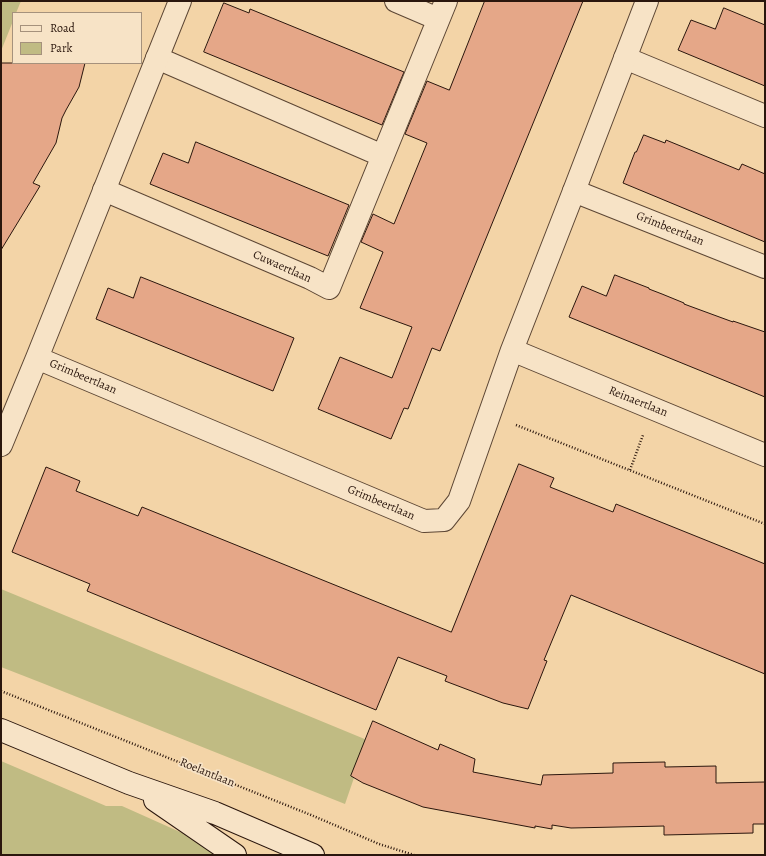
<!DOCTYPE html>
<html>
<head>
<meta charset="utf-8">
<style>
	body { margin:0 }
	#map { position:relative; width:766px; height:856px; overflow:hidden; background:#f3d4a7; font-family:Alegreya,serif }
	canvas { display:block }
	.frame { position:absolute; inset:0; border:2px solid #2a160d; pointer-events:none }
	.legend { position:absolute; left:12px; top:12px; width:130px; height:52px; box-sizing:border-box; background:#f7e3c6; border:1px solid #a5917c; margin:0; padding:5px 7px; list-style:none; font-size:12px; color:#2a160d }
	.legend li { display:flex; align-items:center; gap:8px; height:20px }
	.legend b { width:20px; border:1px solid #a5917c }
</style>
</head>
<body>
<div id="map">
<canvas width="766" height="856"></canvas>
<div class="frame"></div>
<ul class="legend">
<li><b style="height:5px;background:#f7e3c6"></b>Road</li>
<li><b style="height:11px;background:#c0bb83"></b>Park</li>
</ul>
</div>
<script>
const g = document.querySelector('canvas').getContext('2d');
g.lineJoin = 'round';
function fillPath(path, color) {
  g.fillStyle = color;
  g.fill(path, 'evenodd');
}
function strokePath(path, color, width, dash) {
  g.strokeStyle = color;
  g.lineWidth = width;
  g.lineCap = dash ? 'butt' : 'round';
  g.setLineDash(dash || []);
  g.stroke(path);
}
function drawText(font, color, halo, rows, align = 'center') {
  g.font = font + ' Alegreya,serif';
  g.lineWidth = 3.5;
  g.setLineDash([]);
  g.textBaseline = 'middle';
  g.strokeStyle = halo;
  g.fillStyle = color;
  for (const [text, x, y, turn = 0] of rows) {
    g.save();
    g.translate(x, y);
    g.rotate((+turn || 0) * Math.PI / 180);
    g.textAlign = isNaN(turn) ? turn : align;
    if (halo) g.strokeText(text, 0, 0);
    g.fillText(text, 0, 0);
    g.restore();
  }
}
const green = new Path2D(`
	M1,1H21L16,13H13V21L1,51Z
	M1,589L367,740L345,804L42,683L1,667Z
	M1,761L106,806H122L227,853L229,855H1Z`);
const building = new Path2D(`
	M485,1H583L440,351L432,348L408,409L404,408L391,439L318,409L340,357L392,378L412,327L360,308L383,252L361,242L373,214L394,224L427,143L405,134L427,81L449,90Z
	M224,3L249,13L250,9L404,72L382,125L204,52Z
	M724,8L765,25V86L678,50L691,20L715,29Z
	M1,63H85L79,87L66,110L62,118L56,143L33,183L40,186L1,250Z
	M644,135L665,143L666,140L739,170L742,164L765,174V242L623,183L635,152H636Z
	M196,142L349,205L328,256L150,184L163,153L188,163Z
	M615,275L649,288V289L662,294L684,303V304L733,322V321L765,332V397L569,317L582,286L606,296Z
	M141,277L294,338L273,391L96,319L108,288L133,298Z
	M519,464L554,478L550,487L613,512L616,504L765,564V674L571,595L544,660L547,661L528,709L503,703L445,681L447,676L398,657L376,710L87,591L90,584L12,552L46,467L80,481L76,491L138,516L142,507L451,632Z
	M373,721L438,750L440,744L475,759L473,772L541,785L543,775L613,773V763L665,762V767L716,766V783L765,782V824H753V833L664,835V826L571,828L552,825V829L535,826V828L423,807L363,783L351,776Z`);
const path = new Path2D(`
	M516,425L765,524
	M630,470L643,435
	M1,691L311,815L379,844L414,855`);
const pedestrian = new Path2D(`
	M396,1L438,19
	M157,58L383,156
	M625,58L765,116
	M104,190L310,278L329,288L446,1
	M574,191L765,267`);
const minor = new Path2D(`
	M512,350L765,455
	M37,358L424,521L444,520L459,501L512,350L574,191L647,1
	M1,445L37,358L180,1`);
const secondary = new Path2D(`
	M1,730L129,783L215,813L313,855
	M155,800L235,855`);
const streetNames = [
	["Grimbeertlaan",670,229,22],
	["Cuwaertlaan",282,267,24],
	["Grimbeertlaan",83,377,23],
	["Reinaertlaan",638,402,22],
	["Grimbeertlaan",381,503,23],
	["Roelantlaan",207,773,22]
];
fillPath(green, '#c0bb83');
fillPath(building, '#e5a788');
strokePath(building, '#2a160d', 1);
strokePath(pedestrian, '#5c4634', 24);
strokePath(minor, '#5c4634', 24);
strokePath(secondary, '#2a160d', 24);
strokePath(path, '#2a160d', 2.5, [1, 2]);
strokePath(pedestrian, '#f7e3c6', 22);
strokePath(minor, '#f7e3c6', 22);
strokePath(secondary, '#f7e3c6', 22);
drawText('12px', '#2a160d', '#f7e3c6', streetNames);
</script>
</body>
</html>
